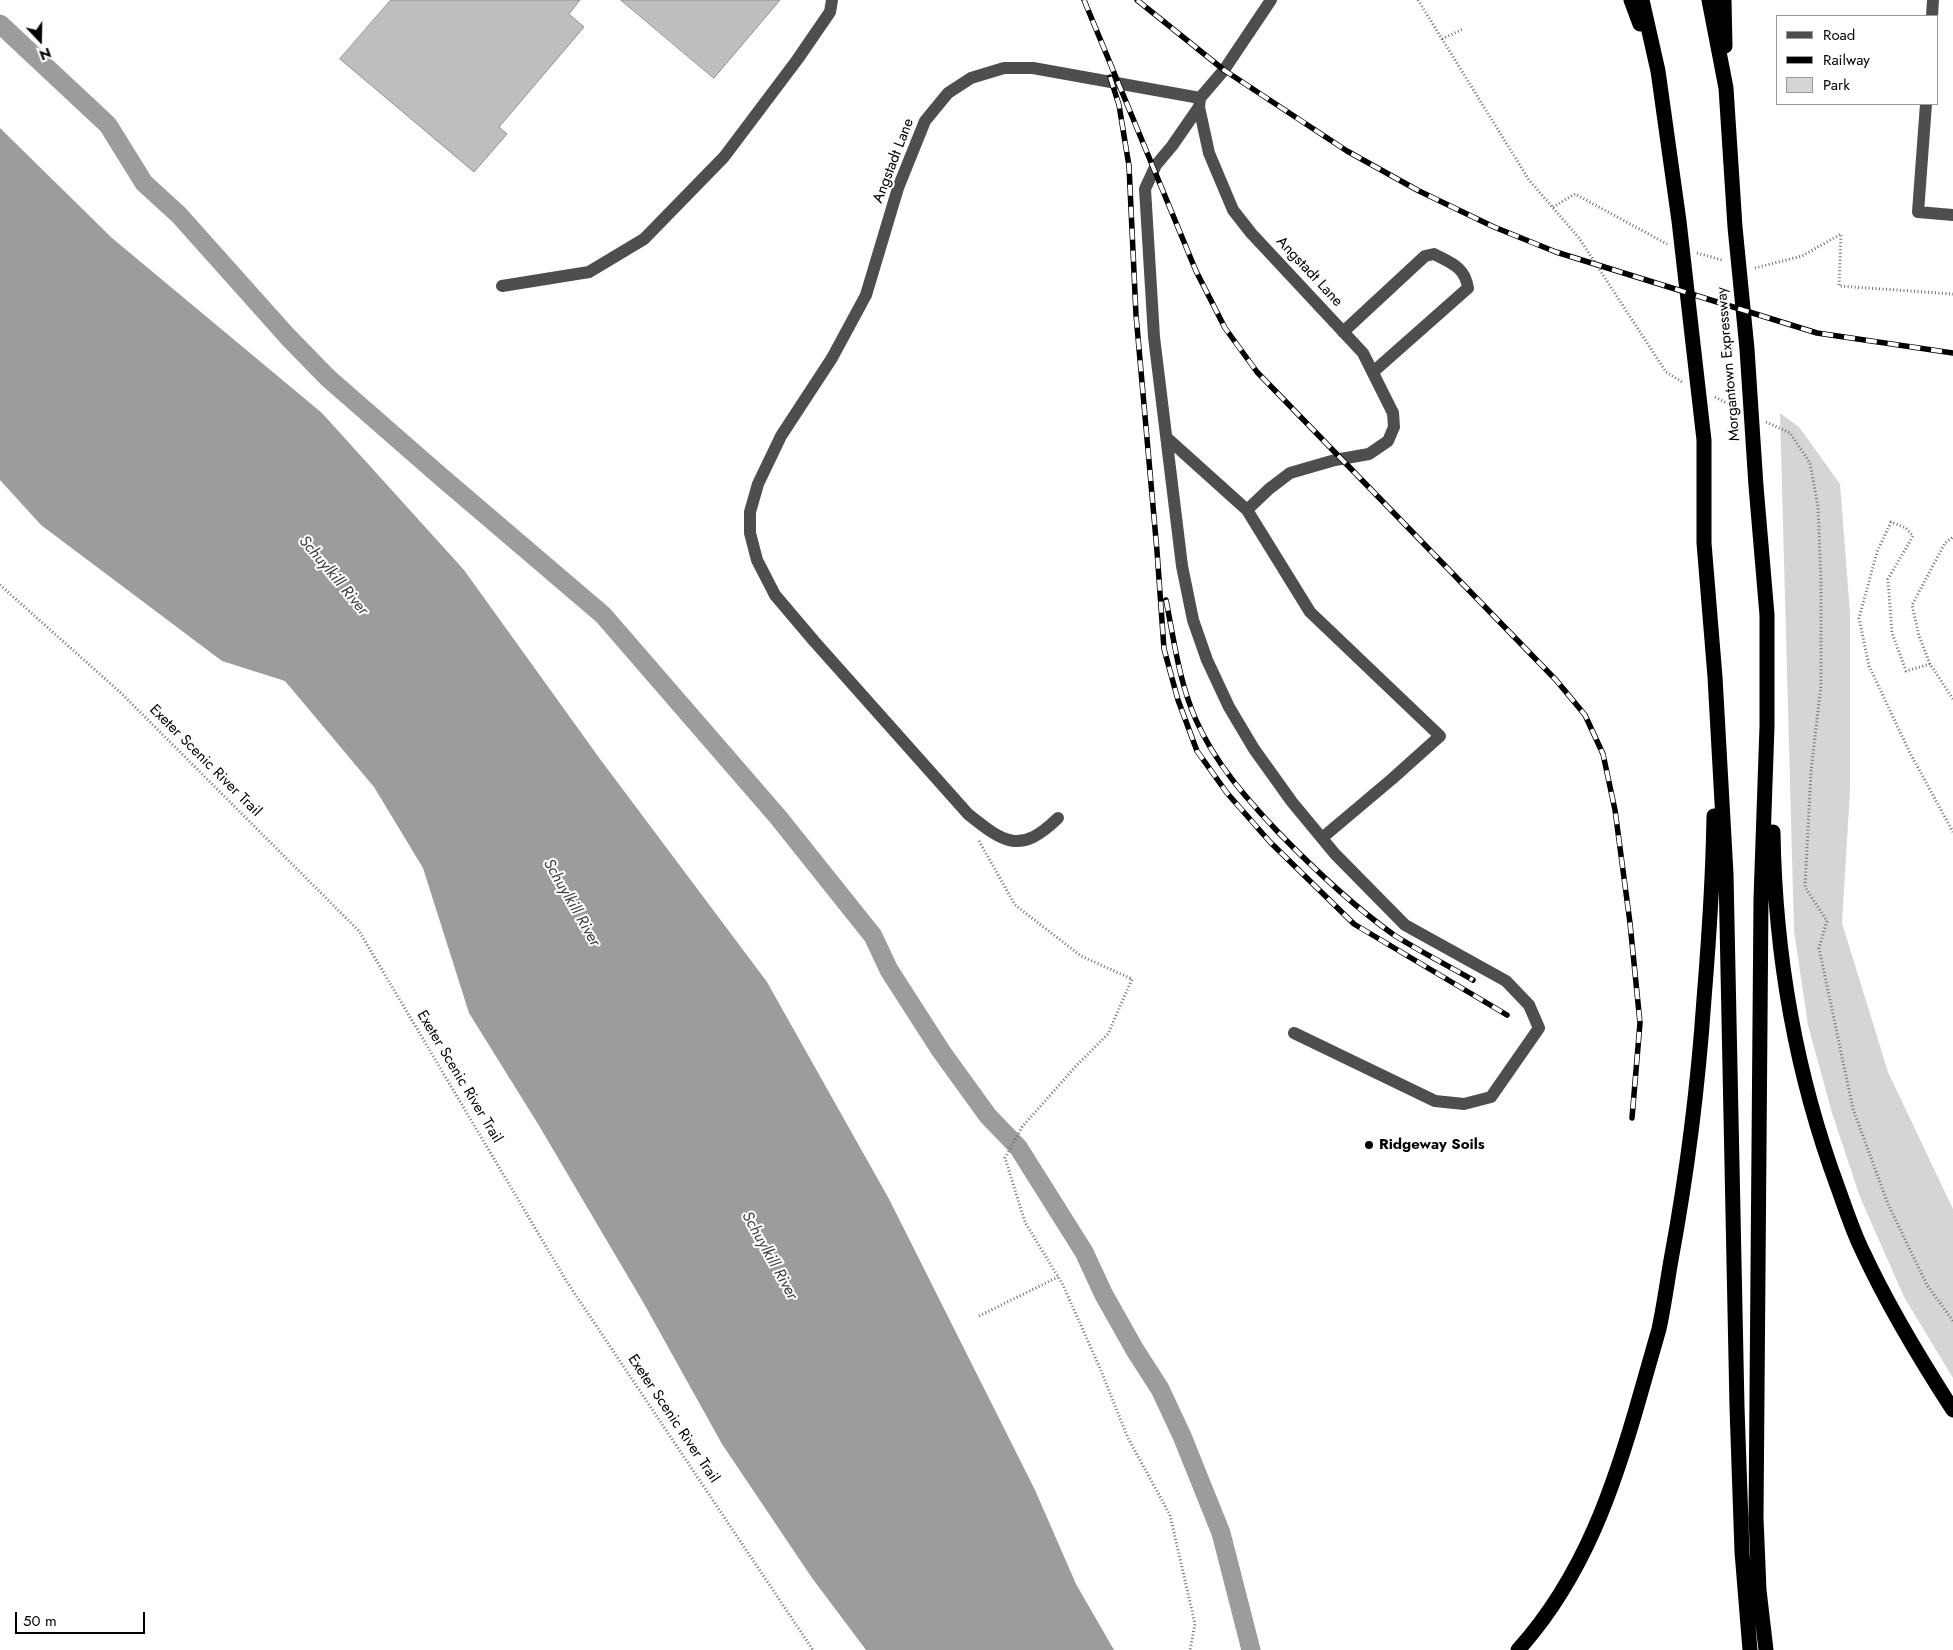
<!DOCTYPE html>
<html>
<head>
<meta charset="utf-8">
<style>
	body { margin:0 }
	#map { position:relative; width:1953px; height:1650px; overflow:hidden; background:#fff; font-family:Jost,sans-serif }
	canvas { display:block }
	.legend { position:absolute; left:1776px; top:15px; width:162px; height:90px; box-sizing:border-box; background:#fff; border:1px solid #999; margin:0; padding:6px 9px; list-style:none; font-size:15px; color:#000 }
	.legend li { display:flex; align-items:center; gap:10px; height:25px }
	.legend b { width:25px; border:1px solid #999 }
	.north { position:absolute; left:15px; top:15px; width:50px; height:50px; -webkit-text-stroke:4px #fff; paint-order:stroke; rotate:159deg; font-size:14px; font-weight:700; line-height:20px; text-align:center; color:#000 }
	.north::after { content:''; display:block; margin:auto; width:18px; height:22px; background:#000; clip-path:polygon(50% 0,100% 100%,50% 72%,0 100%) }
	.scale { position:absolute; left:15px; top:1612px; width:130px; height:22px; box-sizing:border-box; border:2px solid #000; border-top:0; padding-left:6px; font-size:15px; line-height:18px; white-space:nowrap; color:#000; -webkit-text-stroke:4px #fff; paint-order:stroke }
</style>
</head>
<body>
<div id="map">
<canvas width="1953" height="1650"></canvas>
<ul class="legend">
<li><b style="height:6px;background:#4e4e4e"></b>Road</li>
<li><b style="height:6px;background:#000"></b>Railway</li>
<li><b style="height:14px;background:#d5d5d5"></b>Park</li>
</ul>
<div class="north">N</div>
<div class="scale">50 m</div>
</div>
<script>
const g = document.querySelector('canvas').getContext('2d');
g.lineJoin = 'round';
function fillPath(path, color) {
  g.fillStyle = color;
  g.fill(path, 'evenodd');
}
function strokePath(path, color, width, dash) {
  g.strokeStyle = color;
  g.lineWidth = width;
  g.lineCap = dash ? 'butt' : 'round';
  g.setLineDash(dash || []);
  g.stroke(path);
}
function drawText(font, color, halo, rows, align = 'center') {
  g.font = font + ' Jost,sans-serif';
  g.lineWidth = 4;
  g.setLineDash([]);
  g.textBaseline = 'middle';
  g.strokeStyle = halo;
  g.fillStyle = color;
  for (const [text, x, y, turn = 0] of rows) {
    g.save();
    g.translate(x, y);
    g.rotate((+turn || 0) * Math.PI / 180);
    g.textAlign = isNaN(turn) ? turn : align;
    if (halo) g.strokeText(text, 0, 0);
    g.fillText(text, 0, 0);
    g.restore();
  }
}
const green = new Path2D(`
	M1780,413L1799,427L1840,484L1850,613V791L1842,923L1888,1072L1953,1209V1378L1904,1297L1860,1197L1832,1113L1808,1025L1794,931Z`);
const water = new Path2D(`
	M0,128L112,238L322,413L464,570L600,759L767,982L889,1199L1035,1490L1076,1584L1114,1650H866L812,1578L722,1444L643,1302L538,1124L469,1013L423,868L374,787L285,681L222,661L41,525L0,480Z`);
const canal = new Path2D(`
	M0,24L108,125L144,183L179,215L288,337L328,378L439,475L603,615L778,817L873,936L889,970L941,1051L988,1116L1018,1147L1084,1252L1104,1295L1135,1350L1160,1389L1182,1436L1221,1533L1251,1650`);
const building = new Path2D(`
	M391,0H580L569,14L584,27L499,127L507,134L474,172L340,59Z
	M621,0H780L714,78Z`);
const path = new Path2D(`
	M1418,0L1529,180L1579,238L1666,372L1682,382
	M1442,39L1463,29
	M1553,207L1575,194L1667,244
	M1697,253L1722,260
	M1755,268L1802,256L1841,234L1839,286L1953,294
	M1715,397L1736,408
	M1766,422L1790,433L1810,463L1818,507L1821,582V685L1811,771L1805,887L1827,921L1819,948L1853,1109L1888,1204L1927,1285L1953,1321
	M0,585L121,693L359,931L567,1282L813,1650
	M1930,664L1919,636L1912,605L1945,543L1953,537
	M1953,699L1930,664L1906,671L1892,633L1888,579L1913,536L1906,528L1891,522L1877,552L1859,618L1869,666L1909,751L1953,832
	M979,841L1015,905L1081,956L1132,979L1108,1034L1076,1066L1022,1127L1005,1158L1025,1222L1063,1285L1102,1373L1128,1438L1170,1515L1195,1624L1190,1650
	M979,1316L1058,1277`);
const minor = new Path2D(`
	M1932,16L1933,0
	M1926,104L1918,212L1953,215
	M1199,107L1172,146L1156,165L1145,189L1154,337L1182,566L1193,620L1207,660L1229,707L1254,749L1292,802L1335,854L1405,925L1506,981L1529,1005L1539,1028L1491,1097L1464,1104L1435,1101L1294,1033
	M502,286L589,272L644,239L724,157L797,60L830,12L832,0
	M1343,332L1425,256L1434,254C1451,263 1465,267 1468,288L1373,372
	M1167,438L1247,510L1310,612L1440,736L1392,779L1322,838
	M1247,510L1269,489L1290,473L1335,460L1369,454L1388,441L1394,427L1393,413L1363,353L1251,233L1233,210L1209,153L1199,107L1200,98L1224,70L1271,0
	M1058,818C1020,855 1004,843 968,814L814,641L775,595L757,560L750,533V512L758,484L781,436L832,358L866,295L898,188L925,121L948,93L971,78L1004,68H1033L1200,98`);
const highway = new Path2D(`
	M1631,0L1640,24
	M1642,0L1658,71L1679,221L1704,440V543L1715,677L1726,874L1737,1407L1742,1552L1750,1650
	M1709,0L1726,88L1735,227L1747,349L1756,486L1767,615V726L1761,899L1756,1518L1759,1590L1766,1650
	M1724,0L1725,46
	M1773,832C1775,956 1795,1072 1838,1188C1846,1210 1853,1232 1863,1252C1889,1308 1920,1359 1953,1410
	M1518,1650C1584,1577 1615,1485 1641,1392C1647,1371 1653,1350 1659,1329C1664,1306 1667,1283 1671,1260C1687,1174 1698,1087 1704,999C1709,938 1713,877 1714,816`);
const rail = new Path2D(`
	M1084,0L1196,271L1225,328L1257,372L1556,680L1585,715L1603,754L1615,810L1630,923L1640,1023L1632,1118
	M1137,0L1224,70L1347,151L1419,191L1494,227L1556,252L1817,333L1953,353
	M1110,77L1119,105L1129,166L1136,315L1157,551L1164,649L1178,700L1197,751L1227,793L1270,842L1354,924L1507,1015
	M1166,600C1174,640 1179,682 1196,720C1215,763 1246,798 1278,832C1314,869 1352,905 1394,935C1419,951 1447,965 1473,980`);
const markers = [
	[1369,1145,5,"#000"]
];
const streetNames = [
	["Angstadt Lane",894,161,-69],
	["Angstadt Lane",1309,272,47],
	["Morgantown Expressway",1729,364,-95],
	["Exeter Scenic River Trail",205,761,45],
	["Exeter Scenic River Trail",459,1077,59],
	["Exeter Scenic River Trail",673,1419,56]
];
const poiNames = [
	["Ridgeway Soils",1379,1145]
];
const waterNames = [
	["Schuylkill River",333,576,50],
	["Schuylkill River",571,903,60],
	["Schuylkill River",769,1256,61]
];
fillPath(green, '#d5d5d5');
fillPath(water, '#9c9c9c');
strokePath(canal, '#9c9c9c', 19);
fillPath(building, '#bebebe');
strokePath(building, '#929292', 1);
strokePath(path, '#707070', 3, [1, 2.5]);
strokePath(minor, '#4e4e4e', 12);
strokePath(highway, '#000', 15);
strokePath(rail, '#000', 5.5);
strokePath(rail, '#fff', 4, [11]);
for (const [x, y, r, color] of markers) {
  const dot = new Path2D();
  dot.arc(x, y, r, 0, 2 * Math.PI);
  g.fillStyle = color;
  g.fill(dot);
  strokePath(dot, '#fff', 2);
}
drawText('15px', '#000', '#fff', streetNames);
drawText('bold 15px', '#000', '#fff', poiNames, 'left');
drawText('italic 16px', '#3d3d3d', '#fff', waterNames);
</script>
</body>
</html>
